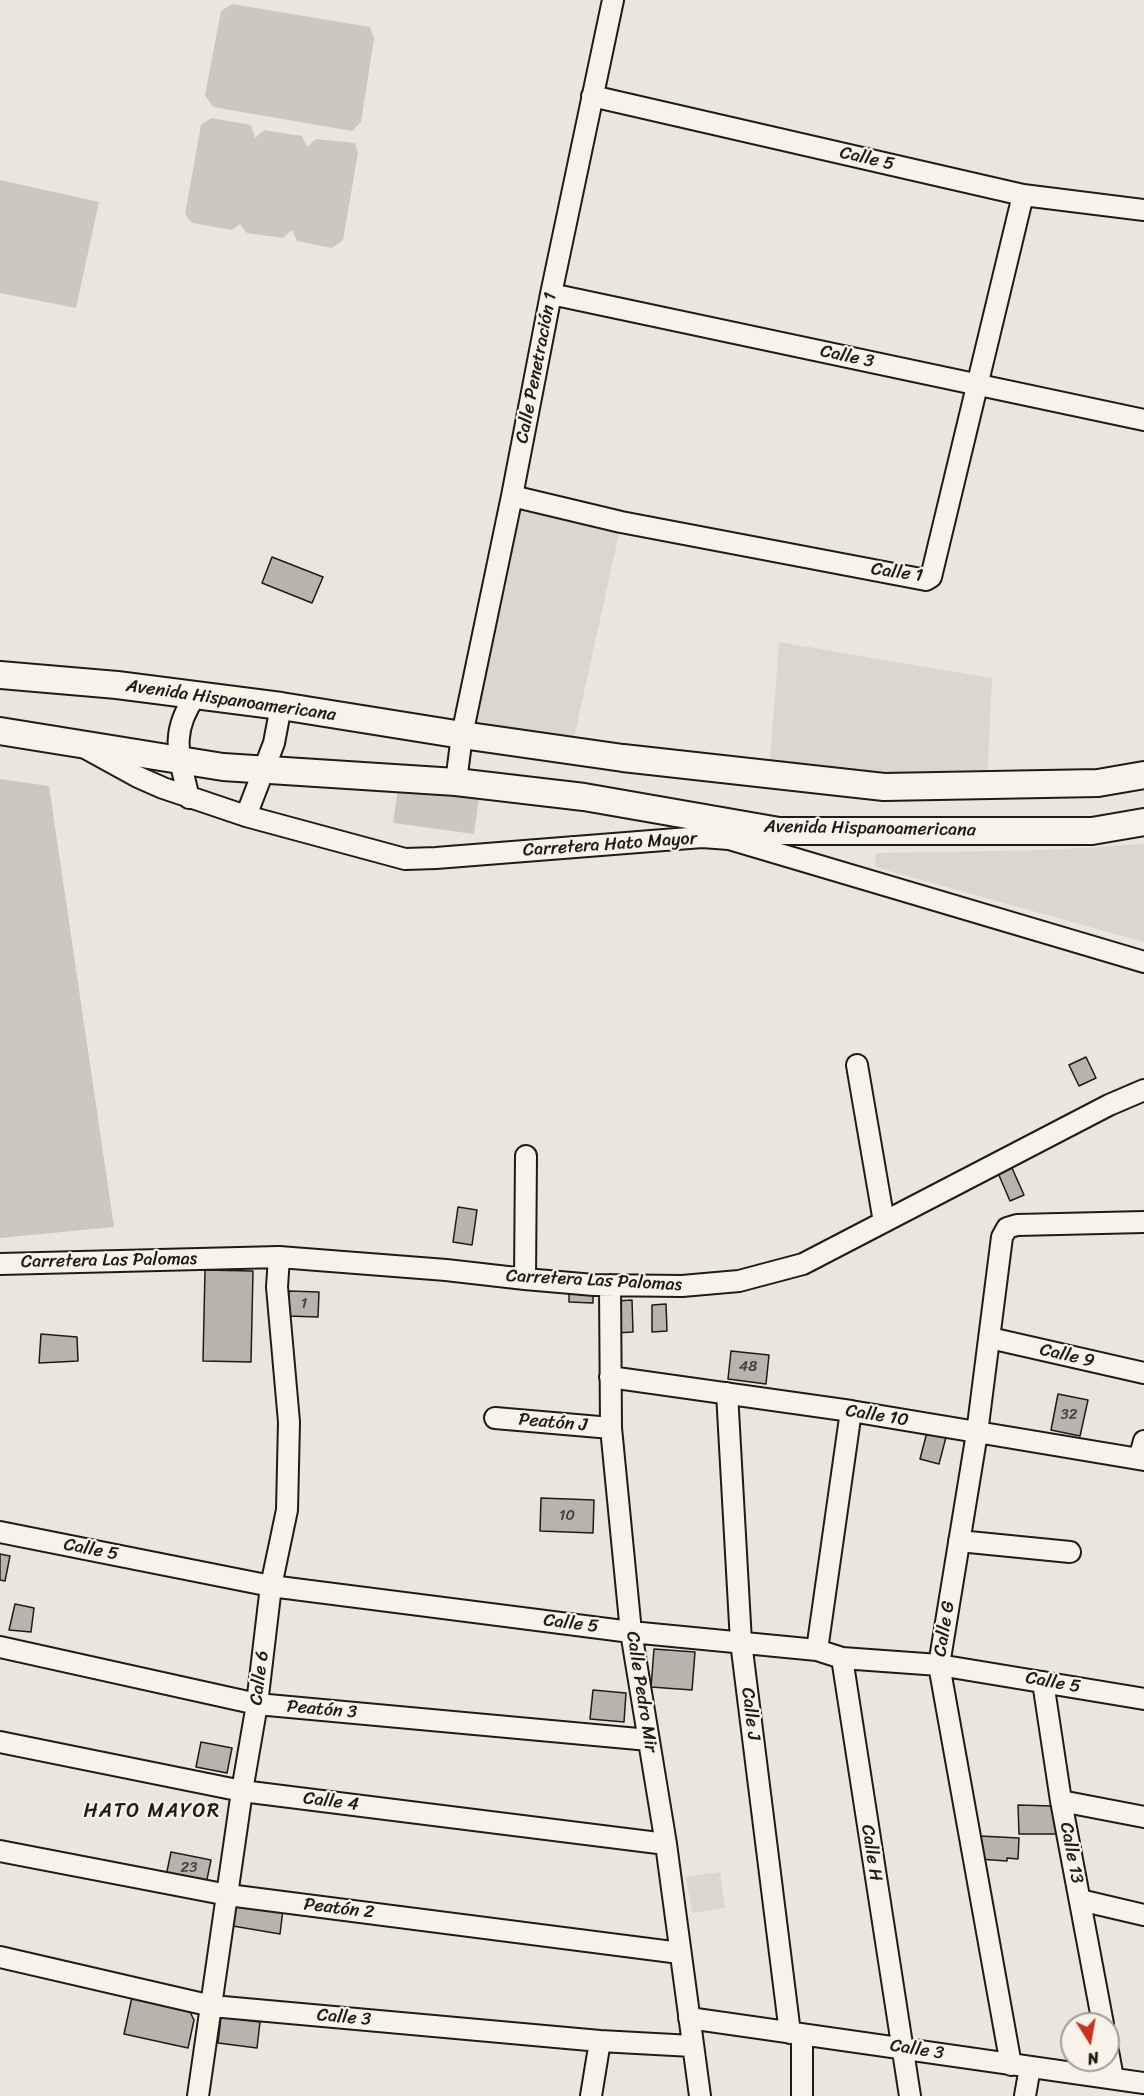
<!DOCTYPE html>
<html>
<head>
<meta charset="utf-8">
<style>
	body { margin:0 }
	#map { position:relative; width:1144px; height:2096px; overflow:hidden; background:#eae6dc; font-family:Sriracha,sans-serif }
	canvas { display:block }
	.north { position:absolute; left:1060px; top:2012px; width:60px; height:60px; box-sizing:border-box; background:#f7f3e8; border:2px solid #9f9d96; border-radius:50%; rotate:169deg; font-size:16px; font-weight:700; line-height:24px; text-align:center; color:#1c1c1c }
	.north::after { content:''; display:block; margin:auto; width:21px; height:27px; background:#c8321e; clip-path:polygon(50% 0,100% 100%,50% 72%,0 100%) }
</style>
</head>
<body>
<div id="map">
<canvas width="1144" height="2096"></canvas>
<div class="north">N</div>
</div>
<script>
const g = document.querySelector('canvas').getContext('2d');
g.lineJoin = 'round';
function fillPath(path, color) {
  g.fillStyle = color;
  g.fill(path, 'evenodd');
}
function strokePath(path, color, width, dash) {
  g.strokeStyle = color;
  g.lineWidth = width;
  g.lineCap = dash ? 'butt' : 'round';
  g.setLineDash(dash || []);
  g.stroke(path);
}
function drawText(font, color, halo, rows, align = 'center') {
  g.font = font + ' Sriracha,sans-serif';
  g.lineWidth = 4.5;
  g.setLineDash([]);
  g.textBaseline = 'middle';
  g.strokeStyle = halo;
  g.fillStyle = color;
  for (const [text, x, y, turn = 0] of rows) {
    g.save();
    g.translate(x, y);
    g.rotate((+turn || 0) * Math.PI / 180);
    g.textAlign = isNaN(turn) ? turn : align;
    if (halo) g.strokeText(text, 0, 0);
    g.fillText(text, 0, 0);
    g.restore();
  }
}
const built = new Path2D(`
	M517,509L620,529L572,747L470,731Z
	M779,642L992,678L987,785L769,774Z
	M1144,844V942L875,867L876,853L1047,850Z
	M720,1872L725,1908L692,1913L686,1877Z`);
const green = new Path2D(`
	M232,4L370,27L374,39L361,122L352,131L213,107L205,95L221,11Z
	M211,118L251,125L255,138L264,130L302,136L307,147L316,139L355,143L358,153L343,240L332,248L297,241L292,230L283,238L247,233L240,224L232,230L192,223L185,214L201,125Z
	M0,180L99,202L76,308L0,293Z
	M0,779L49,786L114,1227L0,1238Z
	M398,787L479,798L474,834L393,823Z`);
const building = new Path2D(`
	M272,557L323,577L312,603L262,583Z
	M1086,1057L1096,1078L1079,1086L1069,1065Z
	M1012,1168L1024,1195L1010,1201L998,1173Z
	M458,1207L477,1210L472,1245L453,1242Z
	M205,1270L253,1271L251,1362L203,1361Z
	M289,1291L319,1292L318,1317L288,1316Z
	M569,1291L593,1292V1303L569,1302Z
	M632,1300L633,1332L616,1333V1301Z
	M666,1304L667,1331L652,1332V1305Z
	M41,1334L77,1337L78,1361L39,1363Z
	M731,1351L769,1355L766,1384L728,1379Z
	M1058,1394L1088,1400L1080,1436L1051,1430Z
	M927,1432L946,1437L939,1464L920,1459Z
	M541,1498L594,1500L593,1533L540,1531Z
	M0,1554L10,1556L5,1581L0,1580Z
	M15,1604L34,1608L31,1632L9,1630Z
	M654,1649L695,1652L692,1690L651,1687Z
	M593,1690L626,1693L624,1722L590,1719Z
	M201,1742L232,1748L227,1773L196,1767Z
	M1018,1805L1053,1806L1057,1834H1019Z
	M980,1836L1019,1838L1018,1859L1007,1858V1861L978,1859Z
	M171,1852L211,1860L206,1884L166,1876Z
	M236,1902L283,1909L280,1934L233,1926Z
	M132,1997L189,2010L194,2020L188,2048L124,2034Z
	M221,2017L260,2022L257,2048L218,2043Z`);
const minor = new Path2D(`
	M592,96L1023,195L1144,210
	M551,294L1144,420
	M512,496L621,522L926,580L931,577L1023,195
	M87,749L138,777L163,788L246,816L405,859L436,858L702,837L729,839L1144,962
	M456,782L462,735L512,496L551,294L613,0
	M189,798C179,756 169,733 196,695
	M246,816L274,743L281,706
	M857,1065L884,1222
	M0,1264L279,1257L446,1270L525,1279L594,1285L682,1286L739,1281L803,1264L1109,1105L1144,1090
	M525,1279L526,1156
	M610,1285L611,1428L631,1632L666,1844L700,2096
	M990,1338L1144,1373
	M610,1377L851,1411L1144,1460
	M727,1393L741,1642L790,2033
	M495,1418L611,1428
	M1139,1459L1144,1441
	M0,1532L271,1586L631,1632L817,1650L842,1658L939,1665L1144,1699
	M959,1541L1070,1552
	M0,1647L257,1704L649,1740
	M817,1650L851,1411
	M842,1658L910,2096
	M1043,1682L1061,1801L1103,2024
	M0,1742L242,1791L666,1844
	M1061,1801L1144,1817
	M0,1851L228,1895L680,1953
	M1080,1900L1144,1915
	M0,1957L212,2006L600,2041L692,2046
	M689,2018C841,2040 993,2060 1144,2083
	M1108,2051L1113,2078
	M1011,2065L939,1665L977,1433L1002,1237L1007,1228L1017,1225L1144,1222
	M198,2096L242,1791L257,1704L271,1586L287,1510L289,1422L277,1287L279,1257
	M591,2096L600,2041
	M802,2096V2035
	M1025,2096L1030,2067`);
const major = new Path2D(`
	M0,675L117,685L281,706L462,735L623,758L884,787L1098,783L1144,775
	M0,731L223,767L456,782L584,797L779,831H1092L1144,822`);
const numberNames = [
	["1",304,1304],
	["48",748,1367],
	["32",1069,1415],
	["10",567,1516],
	["23",189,1868]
];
const streetNames = [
	["Calle 5",867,159,13],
	["Calle 3",847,357,12],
	["Calle Penetración 1",537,368,-79],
	["Calle 1",897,573,8],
	["Avenida Hispanoamericana",231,701,8],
	["Avenida Hispanoamericana",870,829,1],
	["Carretera Hato Mayor",610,845,-4],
	["Carretera Las Palomas",109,1261,-1],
	["Carretera Las Palomas",594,1281,3],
	["Calle 9",1067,1356,13],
	["Calle 10",877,1416,9],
	["Peatón J",553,1423,5],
	["Calle 5",91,1550,11],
	["Calle 5",571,1624,7],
	["Calle G",945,1629,-81],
	["Calle 6",260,1678,-83],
	["Calle 5",1053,1683,10],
	["Calle Pedro Mir",641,1692,81],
	["Peatón 3",322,1710,5],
	["Calle J",750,1714,83],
	["Calle 4",331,1802,7],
	["Calle H",871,1853,81],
	["Calle 13",1071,1853,79],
	["Peatón 2",339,1909,7],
	["Calle 3",344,2018,5],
	["Calle 3",917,2050,9]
];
const neighbourhoodNames = [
	["HATO MAYOR",152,1812]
];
fillPath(built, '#dad7ce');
fillPath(green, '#ccc8c0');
fillPath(building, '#b6b4ac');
strokePath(building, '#1c1c1c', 1.5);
strokePath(minor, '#1c1c1c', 24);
strokePath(major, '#1c1c1c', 30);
strokePath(minor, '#f7f3e8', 20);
strokePath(major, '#f7f3e8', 26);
drawText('15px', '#424240', null, numberNames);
drawText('18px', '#1c1c1c', '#f7f3e8', streetNames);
g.letterSpacing = '1.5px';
drawText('20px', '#1c1c1c', '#f7f3e8', neighbourhoodNames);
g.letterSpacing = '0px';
</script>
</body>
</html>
